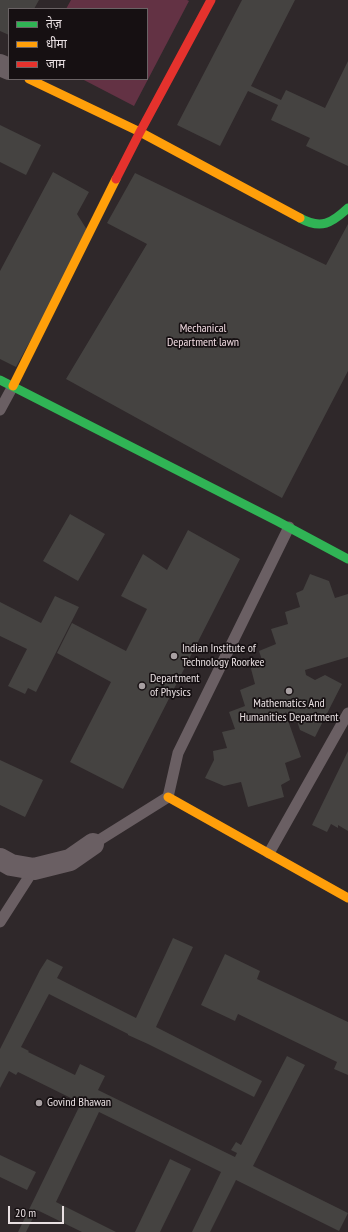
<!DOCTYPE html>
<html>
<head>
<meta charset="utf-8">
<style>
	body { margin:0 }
	#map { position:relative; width:348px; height:1232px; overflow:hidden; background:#2f282a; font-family:"PT Sans Narrow","Noto Sans Devanagari",sans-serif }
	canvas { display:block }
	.legend { position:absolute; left:8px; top:8px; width:140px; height:72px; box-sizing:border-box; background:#161012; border:1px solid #6a6365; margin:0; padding:5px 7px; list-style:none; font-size:12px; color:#e9e0e2 }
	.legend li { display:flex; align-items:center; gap:8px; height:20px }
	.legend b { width:20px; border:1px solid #6a6365 }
	.scale { position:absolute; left:8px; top:1206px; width:56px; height:18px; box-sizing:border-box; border:2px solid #e9e0e2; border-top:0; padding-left:5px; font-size:12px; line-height:14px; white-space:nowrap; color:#e9e0e2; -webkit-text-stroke:3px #161012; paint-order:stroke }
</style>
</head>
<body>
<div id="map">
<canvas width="348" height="1232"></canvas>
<ul class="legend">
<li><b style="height:5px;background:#30b455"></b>तेज़</li>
<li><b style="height:5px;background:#ff9f0a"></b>धीमा</li>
<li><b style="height:5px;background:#e5322d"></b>जाम</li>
</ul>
<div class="scale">20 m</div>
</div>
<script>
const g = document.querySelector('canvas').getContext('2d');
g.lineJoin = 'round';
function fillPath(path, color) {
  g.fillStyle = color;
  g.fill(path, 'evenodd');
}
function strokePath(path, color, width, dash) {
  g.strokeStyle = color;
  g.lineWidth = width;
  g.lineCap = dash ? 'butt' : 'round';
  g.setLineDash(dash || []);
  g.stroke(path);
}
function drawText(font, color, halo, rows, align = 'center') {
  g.font = font + ' "PT Sans Narrow",sans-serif';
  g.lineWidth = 3.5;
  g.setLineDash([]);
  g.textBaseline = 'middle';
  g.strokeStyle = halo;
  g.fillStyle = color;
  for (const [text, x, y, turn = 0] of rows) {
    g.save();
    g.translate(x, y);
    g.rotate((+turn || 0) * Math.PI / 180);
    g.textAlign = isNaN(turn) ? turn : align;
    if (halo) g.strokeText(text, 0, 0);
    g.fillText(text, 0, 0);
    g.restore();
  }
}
const green = new Path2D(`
	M71,0H187L189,1L134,106L82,79H147V9H66Z`);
const building = new Path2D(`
	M0,0H39L34,9H9V35L0,31Z
	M242,0H295L251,86L281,100L286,90L325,108L348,61V166L306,146L310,138L271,120L278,105L248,91L220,146L177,125Z
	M0,125L41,145L26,175L0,162Z
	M53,172L89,192L77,214L89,233L16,367L0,359V271Z
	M135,173L326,265L348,224V371L282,498L66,379L147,244L107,223Z
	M70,514L105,534L78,581L43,561Z
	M188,530L240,559L123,789L70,762L111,682L57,653L72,623L126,651L147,609L121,596L143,554L167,570Z
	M310,574L329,581L335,598L348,594V657L305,670L306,675L315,680L325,675L342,684L315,737L300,730L296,718L285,712L301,757L285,763L290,780L281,785L284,797L248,807L241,782L224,786L205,778L214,760L213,751L227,748L222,732L235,729L229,712L245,706L240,690L255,684L250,665L262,660L259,651L276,644L271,629L288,624L285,612L300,607L296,593L303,590Z
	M55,596L79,607L36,692L28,688L25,694L8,686L27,649L0,636V602L41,623Z
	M348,751V831L338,825V828L331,824L327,832L312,825Z
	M0,760L43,780L25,817L0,805Z
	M173,938L193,947L156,1027L262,1081L254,1097L148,1044L128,1035V1034L49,994L21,1047L29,1051L28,1052L75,1075L80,1064L105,1076L98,1090L235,1157L237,1153L231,1150L236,1142L241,1145L287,1056L305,1065L253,1166L348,1213L339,1231L236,1180L210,1232H192L221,1172L99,1112L56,1202L116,1232H82L37,1210L26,1232H18L81,1103L18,1072L16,1075L9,1071L0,1088V1049L40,970L47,959L63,967L57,978L136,1018Z
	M225,954L260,971L257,979L348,1022V1075L334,1069L337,1062L238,1014L235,1021L201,1005Z
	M0,1155L36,1172L27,1190L0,1177Z
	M170,1159L191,1169L160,1232H135Z`);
const lane = new Path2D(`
	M0,410L13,386
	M93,844L168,797L178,753L289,527
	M269,853L348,713
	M0,922L34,869`);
const street = new Path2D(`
	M0,65L9,69
	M0,859L11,865L34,869L70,860L93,844`);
const fast = new Path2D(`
	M300,218C321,230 332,223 348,208
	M0,380L277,521L348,559`);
const slow = new Path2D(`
	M29,79L140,132L300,218
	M13,386L116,179
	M168,797L348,898`);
const jam = new Path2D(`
	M116,179L140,132L211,0`);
const markers = [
	[174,656,4,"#a8a0a2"],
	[142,686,4,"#a8a0a2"],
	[289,691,4,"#a8a0a2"],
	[39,1103,4,"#a8a0a2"]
];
const parkNames = [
	["Mechanical",203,329],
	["Department lawn",203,343]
];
const poiNames = [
	["Indian Institute of",182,649],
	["Technology Roorkee",182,663],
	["Department",150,679],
	["of Physics",150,693],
	["Mathematics And",289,704,"center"],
	["Humanities Department",289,718,"center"],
	["Govind Bhawan",47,1103]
];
fillPath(green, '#633244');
fillPath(building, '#454341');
strokePath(lane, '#6a5f63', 11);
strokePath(street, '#6a5f63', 22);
strokePath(fast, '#30b455', 9);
strokePath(slow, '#ff9f0a', 9);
strokePath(jam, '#e5322d', 9);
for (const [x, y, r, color] of markers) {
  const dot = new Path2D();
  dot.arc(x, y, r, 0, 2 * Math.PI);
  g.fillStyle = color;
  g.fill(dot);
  strokePath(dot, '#161012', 1.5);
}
drawText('12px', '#f2dce2', '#161012', parkNames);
drawText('12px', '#e9e0e2', '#161012', poiNames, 'left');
</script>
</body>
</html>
